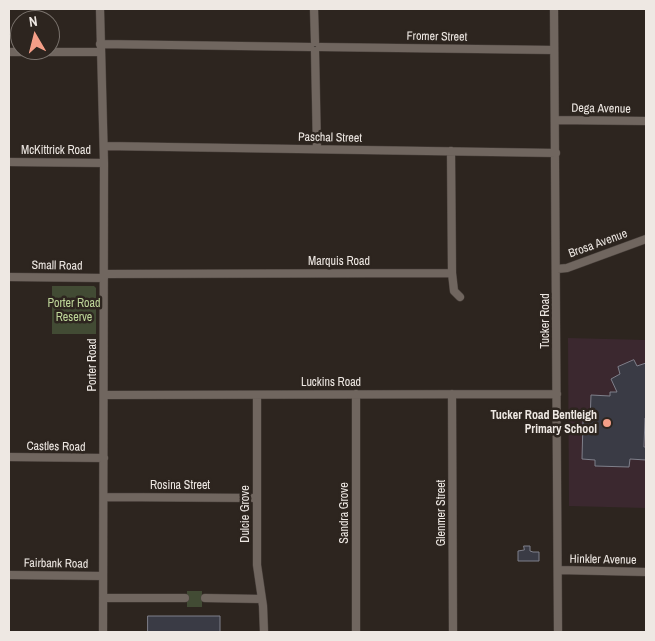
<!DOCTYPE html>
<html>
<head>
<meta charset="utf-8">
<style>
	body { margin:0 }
	#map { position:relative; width:655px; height:641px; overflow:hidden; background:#2d251f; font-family:"Archivo Narrow",sans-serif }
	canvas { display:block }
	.frame { position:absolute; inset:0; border:10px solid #eee8e3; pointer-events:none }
	.north { position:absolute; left:10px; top:10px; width:50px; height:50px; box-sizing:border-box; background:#2d251f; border:1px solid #7a736d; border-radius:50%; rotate:352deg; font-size:14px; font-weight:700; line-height:20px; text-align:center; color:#eee8e3 }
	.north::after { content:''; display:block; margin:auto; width:18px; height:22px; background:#f49e87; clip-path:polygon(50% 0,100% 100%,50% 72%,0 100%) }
</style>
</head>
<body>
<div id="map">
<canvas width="655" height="641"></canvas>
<div class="frame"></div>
<div class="north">N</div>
</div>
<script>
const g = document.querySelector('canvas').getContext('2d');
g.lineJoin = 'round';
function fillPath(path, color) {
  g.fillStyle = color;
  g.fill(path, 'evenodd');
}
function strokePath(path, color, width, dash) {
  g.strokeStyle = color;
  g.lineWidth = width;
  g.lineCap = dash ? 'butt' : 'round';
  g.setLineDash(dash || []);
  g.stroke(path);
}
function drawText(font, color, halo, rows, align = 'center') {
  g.font = font + ' "Archivo Narrow",sans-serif';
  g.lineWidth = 5;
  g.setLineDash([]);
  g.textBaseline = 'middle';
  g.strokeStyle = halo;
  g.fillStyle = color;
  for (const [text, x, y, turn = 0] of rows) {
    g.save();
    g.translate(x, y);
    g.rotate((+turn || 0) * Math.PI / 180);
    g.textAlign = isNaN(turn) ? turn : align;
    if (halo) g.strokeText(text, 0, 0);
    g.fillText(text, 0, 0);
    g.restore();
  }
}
const education = new Path2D(`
	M568,338L646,340V508L569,506Z`);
const green = new Path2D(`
	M52,286H94L96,288V334H52Z
	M187,591H202V607H187Z`);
const building = new Path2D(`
	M634,360L637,366L646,363V419L645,418L644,447H646V460L630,459L629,467L595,466V460L582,459L583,421H590L591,395L610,396V392H617L611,379L620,374L618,367Z
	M524,546H530V551L533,552H539V561H518V551L524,550Z
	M148,616H220V632H148Z`);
const minor = new Path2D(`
	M100,9L104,163L103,632
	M314,9L315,42
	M554,9L558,632
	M100,44L310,47
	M320,47L554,50
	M315,51L317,149
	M9,52H101
	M555,120L646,121
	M104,146L556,153
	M9,162L104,163
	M557,269L567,268L646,239
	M452,273L454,291L460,297
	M104,274L452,273L451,151
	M9,277L104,278
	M356,394V632
	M452,394L453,632
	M104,395L557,394
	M257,395V565L263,606L264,632
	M9,457L104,458
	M104,497L257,498
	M559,570L646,572
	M9,575L103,576
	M103,598H185
	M205,598L262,599`);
const markers = [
	[607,423,5,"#f49e87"]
];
const streetNames = [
	["Fromer Street",437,37,1],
	["Dega Avenue",601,109,1],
	["Paschal Street",330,138,1],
	["McKittrick Road",56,151],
	["Brosa Avenue",598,244,-20],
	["Marquis Road",339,262],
	["Small Road",57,266,1],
	["Tucker Road",546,321,-90],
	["Porter Road",93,365,-90],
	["Luckins Road",331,383],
	["Castles Road",56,447,1],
	["Rosina Street",180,486],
	["Sandra Grove",345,513,-90],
	["Glenmer Street",442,513,-90],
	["Dulcie Grove",246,514,-90],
	["Hinkler Avenue",603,560,1],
	["Fairbank Road",56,564,1]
];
const parkNames = [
	["Porter Road",74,304],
	["Reserve",74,318]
];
const poiNames = [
	["Tucker Road Bentleigh",597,416],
	["Primary School",597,430]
];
fillPath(education, '#3b282f');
fillPath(green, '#424b34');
fillPath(building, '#3a3b45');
strokePath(building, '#7f808b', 1);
strokePath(minor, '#4a423d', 9);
strokePath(minor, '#70665f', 8);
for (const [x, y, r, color] of markers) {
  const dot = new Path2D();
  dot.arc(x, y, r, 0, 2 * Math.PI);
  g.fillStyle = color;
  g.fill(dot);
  strokePath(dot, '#2d251f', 2);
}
drawText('12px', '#eee8e3', '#2d251f', streetNames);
drawText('12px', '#bed699', '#2d251f', parkNames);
drawText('bold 12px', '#eee8e3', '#2d251f', poiNames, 'right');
</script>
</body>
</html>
